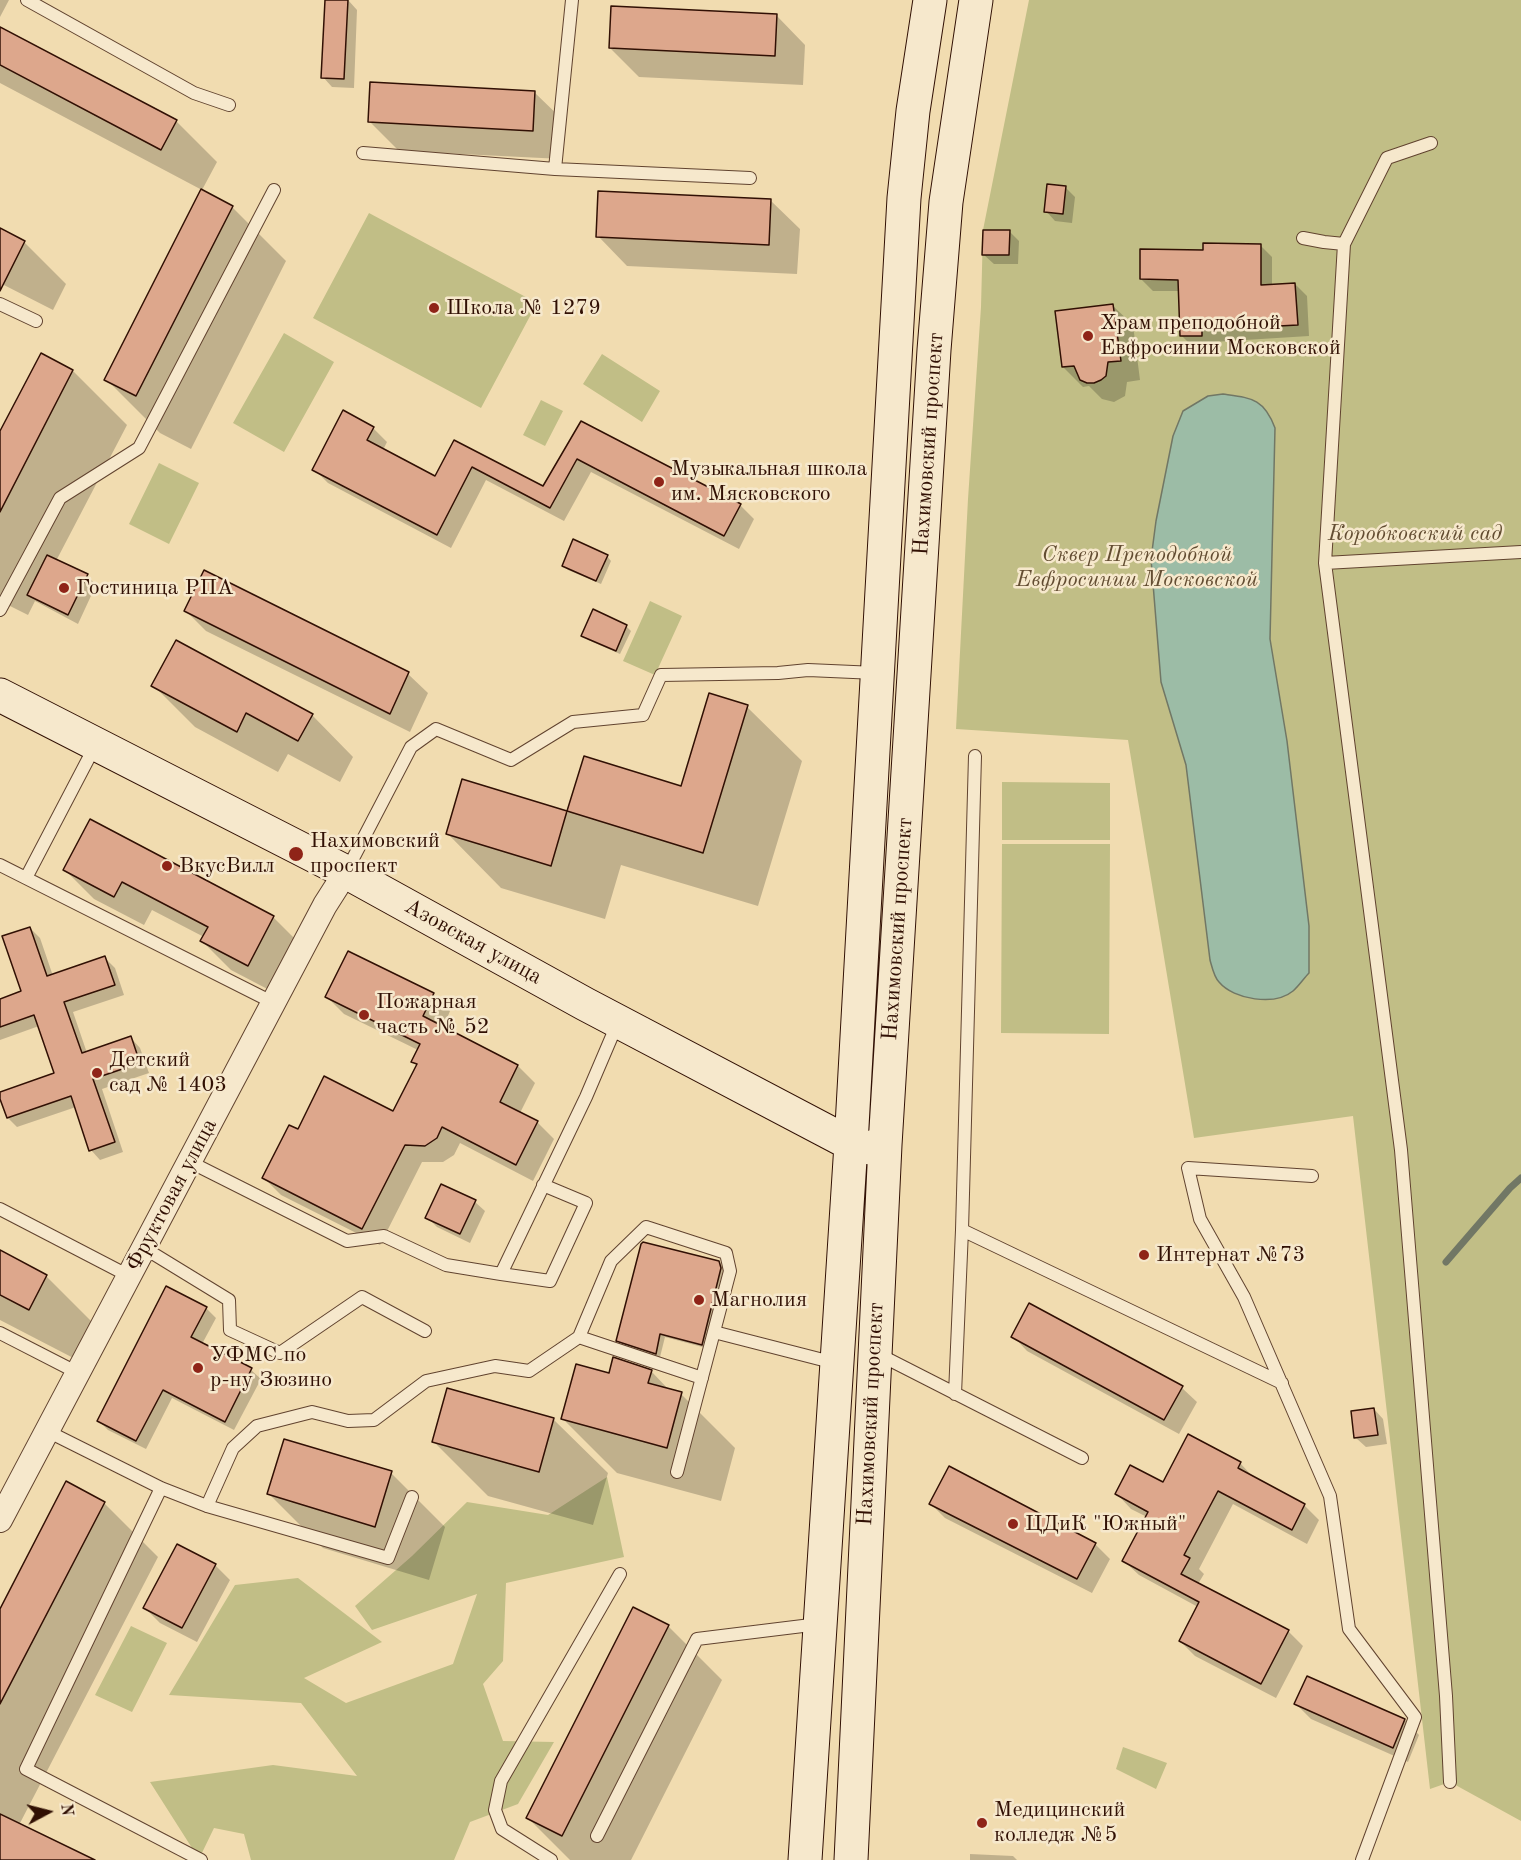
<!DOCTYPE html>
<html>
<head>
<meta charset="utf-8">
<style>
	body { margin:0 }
	#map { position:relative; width:1521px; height:1860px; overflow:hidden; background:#f1dcb0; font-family:"Old Standard TT",serif }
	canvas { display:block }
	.north { position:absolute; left:18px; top:1782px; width:60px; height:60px; -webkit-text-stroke:4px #f6e8cc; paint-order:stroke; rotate:83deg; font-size:16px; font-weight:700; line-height:24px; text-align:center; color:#311004 }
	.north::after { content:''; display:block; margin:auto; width:21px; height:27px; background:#311004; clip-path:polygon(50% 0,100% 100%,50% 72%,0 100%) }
</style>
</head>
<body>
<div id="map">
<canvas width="1521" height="1860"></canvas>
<div class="north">N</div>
</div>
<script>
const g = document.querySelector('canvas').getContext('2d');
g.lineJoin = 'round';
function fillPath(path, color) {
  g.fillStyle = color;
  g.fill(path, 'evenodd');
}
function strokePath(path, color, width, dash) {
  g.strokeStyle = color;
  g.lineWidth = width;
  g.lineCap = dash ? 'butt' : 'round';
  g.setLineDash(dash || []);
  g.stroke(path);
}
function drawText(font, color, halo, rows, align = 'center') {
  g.font = font + ' "Old Standard TT",serif';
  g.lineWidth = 5;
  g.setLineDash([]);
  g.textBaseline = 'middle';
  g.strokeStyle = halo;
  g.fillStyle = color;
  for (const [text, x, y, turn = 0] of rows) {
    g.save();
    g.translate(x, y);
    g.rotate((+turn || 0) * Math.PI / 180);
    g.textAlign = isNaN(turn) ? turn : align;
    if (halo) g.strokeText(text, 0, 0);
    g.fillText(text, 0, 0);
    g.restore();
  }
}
const green = new Path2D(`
	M1029,0H1521V1821L1450,1782L1430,1789L1353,1116L1194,1138L1128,740L956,729L968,499L981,307L983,230Z
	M369,213L537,303L481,408L313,318Z
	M284,333L334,362L284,452L233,423Z
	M602,354L660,391L642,422L583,384Z
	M541,400L563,411L545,446L523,435Z
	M159,463L199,483L169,544L129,524Z
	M650,601L682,616L655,675L623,661Z
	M1002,782L1110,783V840H1002Z
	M1002,844H1110L1109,1034L1001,1033Z
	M607,1477L624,1557L506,1583L503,1661L483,1684L503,1741L554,1742L518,1804L470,1822L454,1860H251L244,1834L214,1828L199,1859L150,1782L273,1765L357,1776L301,1703L169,1695L235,1585L298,1578L382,1642L304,1678L346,1703L453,1664L477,1594L372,1630L355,1606L412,1556L467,1502L548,1515Z
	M131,1626L167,1643L132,1712L95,1695Z
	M1123,1747L1167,1763L1156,1789L1116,1769Z`);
const water = new Path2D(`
	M1223,394C1251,398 1264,398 1275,428L1270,639L1287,741L1309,926V973C1304,978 1299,986 1293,991C1275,1006 1234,1000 1219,982C1214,977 1212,967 1210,960L1186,765L1161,682L1151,559L1156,521L1173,436L1183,411L1208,396Z`);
const shadow = new Path2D(`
	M0,0H9L0,17Z
	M327,0H348L357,10L354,88L332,87L323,77Z
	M776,15L805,45L803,85L639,77L610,48Z
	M0,29L176,121L217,162L202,190L0,83Z
	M534,92L564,121L562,159L399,151L370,122Z
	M1066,188L1075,197L1072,223L1055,221L1046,211Z
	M770,200L800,229L797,274L627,266L598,236Z
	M232,207L286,261L191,449L160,433L106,379Z
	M0,230L24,242L66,284L53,310L0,283Z
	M1009,231L1019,241L1018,264H994L984,255Z
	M1260,245L1272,257V285L1295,284L1307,296L1309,336L1213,342V347H1193L1181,335L1180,291H1153L1141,279L1204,252Z
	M1113,306L1133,325L1140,380L1127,382L1125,396L1114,402L1102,399L1089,386L1083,387L1063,367Z
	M41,355L73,371L127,425L56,561L87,575L96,585L78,624L35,601L28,615L0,601V434Z
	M582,423L740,505L754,519L739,549L591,472L564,521L486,480L451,548L328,483L314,469L373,428L387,442L383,450L436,478L455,442L544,488Z
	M607,556L611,561L601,584L568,570L563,565Z
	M205,572L408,674L428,693L410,732L206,631L186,611Z
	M626,626L631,631L620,654L588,640L583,635Z
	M153,685L312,715L353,757L340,782L288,754L278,772L195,727Z
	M747,707L802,761L758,906L621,865L605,919L501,888L447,833L463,781L568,813L585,758L682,787Z
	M91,821L273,917L302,946L277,994L231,970L202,941L204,937L152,910L144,925L94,899L65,870Z
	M30,928L40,938L53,976L105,958L115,968L124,995L73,1012L87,1053L131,1038L140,1048L149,1073L102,1089L123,1152L100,1160L91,1150L76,1107L17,1127L8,1118L0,1093L56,1074L39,1026L0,1040V1000L23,992Z
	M433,994L450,1011L443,1028L518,1066L535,1083L520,1113L537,1122L554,1139L533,1181L460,1143L454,1155L443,1162H422L380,1245L281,1195L264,1178L298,1131L394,1113L417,1066L413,1061L418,1050L344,1014L327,997Z
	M442,1186L475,1202L485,1211L470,1243L437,1227L427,1217Z
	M0,1252L46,1276L100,1330L83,1363L0,1320Z
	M719,1262L723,1267L725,1273L706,1348L665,1337L660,1357L622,1345L618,1340Z
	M206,1308L216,1318L202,1344L251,1370L261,1379L234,1430L172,1398L146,1449L108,1430L98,1420Z
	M1013,1336L1182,1388L1197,1402L1179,1434L1027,1351Z
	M651,1371L670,1391L681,1394L735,1448L721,1501L617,1473L563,1419L610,1374Z
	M1374,1409L1383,1419L1387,1444L1366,1447L1356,1438Z
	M553,1419L608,1473L593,1525L488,1496L434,1442Z
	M1240,1463L1255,1479L1304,1505L1319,1520L1307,1544L1233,1504L1199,1569L1204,1574L1198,1584L1288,1631L1303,1646L1276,1698L1195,1656L1180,1641L1198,1607L1139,1575L1124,1561L1147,1517L1131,1509L1117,1494L1164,1484Z
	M949,1468L1096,1545L1110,1559L1092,1593L945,1518L931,1504Z
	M391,1473L445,1527L429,1580L323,1548L269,1494Z
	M104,1503L158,1557L19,1825L86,1860H0V1612Z
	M215,1565L230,1580L197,1642L160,1623L145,1608Z
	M668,1626L722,1680L631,1860H570L528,1818Z
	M1308,1678L1405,1720L1419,1735L1408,1762L1311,1719L1296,1704Z
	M970,1854L1013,1856L1017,1860H970Z`);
const stream = new Path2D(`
	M1446,1262L1510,1188L1521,1178`);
const building = new Path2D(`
	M325,0H348L344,79L321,78Z
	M611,6L777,14L775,56L609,48Z
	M0,27L177,120L161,150L0,65Z
	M370,82L535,91L533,131L368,122Z
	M1047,184L1066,186L1063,214L1044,212Z
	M201,189L233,206L136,396L104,380Z
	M598,191L771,199L769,245L596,237Z
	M0,228L25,241L0,291Z
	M983,230H1010L1009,255H982Z
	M1203,243L1261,244V285L1295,283L1298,325L1202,330V336H1180L1178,280L1140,279V249L1203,250Z
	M1113,304L1121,361L1108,362L1106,376L1101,380L1094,383H1087L1080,380L1074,366L1062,367L1055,311Z
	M41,353L73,370L0,512V431Z
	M343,410L374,427L367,440L435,476L454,440L543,486L581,421L741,504L724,536L577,459L550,508L472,467L437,535L312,470Z
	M573,539L608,555L596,581L562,566Z
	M47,555L88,574L68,615L27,595Z
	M204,570L409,672L390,714L184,611Z
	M593,609L627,625L616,651L581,636Z
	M176,640L313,714L298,741L246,713L237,732L151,686Z
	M709,693L748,705L703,853L567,811L584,756L681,786Z
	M462,779L567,811L551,866L446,834Z
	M90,819L274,916L248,966L200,941L208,927L122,882L114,897L63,870Z
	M30,927L47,976L105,956L115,985L64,1002L82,1053L131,1036L140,1063L93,1079L115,1142L89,1151L71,1096L7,1118L0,1099V1092L54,1073L34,1015L0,1027V999L21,991L2,936Z
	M348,951L434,993L423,1016L518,1065L500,1102L538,1121L516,1165L442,1127L437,1138L425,1146L405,1145L362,1229L262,1178L289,1125L298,1129L324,1076L393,1111L417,1064L411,1062L420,1044L325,997Z
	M441,1184L476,1200L460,1234L425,1218Z
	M643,1242L719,1261L721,1268L702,1345L660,1334L656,1354L616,1341L641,1244Z
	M0,1250L47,1275L29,1310L0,1295Z
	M166,1286L207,1307L191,1337L252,1368L225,1422L163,1390L136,1441L97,1421Z
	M1029,1303L1183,1386L1164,1420L1011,1337Z
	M613,1357L652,1370L648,1383L682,1392L667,1448L561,1419L576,1364L609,1373Z
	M447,1388L554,1418L539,1472L432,1442Z
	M1374,1408L1378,1435L1354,1438L1351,1411Z
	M1188,1434L1241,1462L1238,1468L1305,1504L1292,1530L1218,1491L1184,1555L1190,1558L1181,1574L1289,1630L1261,1684L1179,1641L1199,1602L1122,1561L1148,1512L1115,1494L1130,1465L1163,1482Z
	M284,1439L392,1471L375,1527L267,1494Z
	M949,1466L1096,1543L1077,1579L929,1504Z
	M66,1481L105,1502L0,1704V1609Z
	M177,1544L216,1564L182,1628L143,1608Z
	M633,1607L669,1625L562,1836L526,1818Z
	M1307,1676L1405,1719L1393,1748L1294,1704Z
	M0,1814L95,1860H0Z`);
const lane = new Path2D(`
	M27,0L194,93L229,105
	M572,0L555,169L750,178
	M1431,143L1387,158L1344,244L1325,563L1521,552
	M363,153L555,169
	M1303,238L1324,242L1344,244
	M0,304L36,321
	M1325,563L1401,1150L1446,1696L1450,1782
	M0,610L60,498L139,448L274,190
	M0,865L274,1003
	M347,870L411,747L436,729L511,760L573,722L643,715L661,675L778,673L808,670L876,673
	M26,878L95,746
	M190,1162L347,1241L384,1236L446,1265L501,1274L586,1097L618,1022
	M1312,1176L1188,1168L1200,1219L1244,1297L1330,1496L1349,1629L1415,1717L1362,1860
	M0,1209L129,1276
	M962,1230L975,756
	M144,1248L229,1300L230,1330L280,1353L362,1297L425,1331
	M501,1274L550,1281L586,1203L543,1185
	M714,1332L835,1363
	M0,1333L78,1373
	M579,1337L702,1378
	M878,1354L1082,1458
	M955,1394L962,1230L1282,1383
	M47,1431L161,1488L207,1506L388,1558L412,1497
	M161,1488L26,1769L201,1860
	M207,1506L233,1448L257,1426L312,1412L348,1421L374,1420L426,1381L495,1366L529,1371L579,1337L611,1261L646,1227L726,1253L730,1271L677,1472
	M597,1836L697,1639L819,1624
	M551,1860L502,1829L495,1810L501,1781L620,1574`);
const street = new Path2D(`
	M0,1520L325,905L346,872`);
const secondary = new Path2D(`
	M0,695L346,872L585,1004L851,1144L871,1148
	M805,1860L851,1144L904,198L913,111L930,0
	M851,1860L885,1145L934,350L946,202L976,0`);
const markers = [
	[434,308,6,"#8f2418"],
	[1088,336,6,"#8f2418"],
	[659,482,6,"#8f2418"],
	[64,588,6,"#8f2418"],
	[296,854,8,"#8f2418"],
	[167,866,6,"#8f2418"],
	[364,1015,6,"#8f2418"],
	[97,1073,6,"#8f2418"],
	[1144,1255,6,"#8f2418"],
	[699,1300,6,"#8f2418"],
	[198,1368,6,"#8f2418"],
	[1013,1524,6,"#8f2418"],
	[982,1823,6,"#8f2418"]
];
const poiNames = [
	["Школа № 1279",446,308],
	["Храм преподобной",1100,323],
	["Евфросинии Московской",1100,348],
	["Музыкальная школа",671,469],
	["им. Мясковского",671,494],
	["Гостиница РПА",76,588],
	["Нахимовский",310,841],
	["проспект",310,866],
	["ВкусВилл",179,866],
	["Пожарная",376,1002],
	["часть № 52",376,1027],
	["Детский",109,1060],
	["сад № 1403",109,1085],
	["Интернат №73",1156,1255],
	["Магнолия",711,1300],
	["УФМС по",210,1355],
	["р-ну Зюзино",210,1380],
	["ЦДиК \"Южный\"",1025,1524],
	["Медицинский",994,1810],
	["колледж №5",994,1835]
];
const streetNames = [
	["Нахимовский проспект",929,444,-86],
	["Нахимовский проспект",898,929,-86],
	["Азовская улица",473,942,29],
	["Фруктовая улица",172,1195,-62],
	["Нахимовский проспект",871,1414,-87]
];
const parkNames = [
	["Коробковский сад",1415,534],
	["Сквер Преподобной",1137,555],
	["Евфросинии Московской",1137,580]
];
fillPath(green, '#c1be86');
fillPath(water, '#9cbca6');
strokePath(water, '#717765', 1.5);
fillPath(shadow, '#0003');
strokePath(stream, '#717765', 7);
fillPath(building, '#dda78c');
strokePath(building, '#311004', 1.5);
strokePath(lane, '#61432f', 14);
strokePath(street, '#61432f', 26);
strokePath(secondary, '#311004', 35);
strokePath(lane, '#f6e8cc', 12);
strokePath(street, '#f6e8cc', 24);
strokePath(secondary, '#f6e8cc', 33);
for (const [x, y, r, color] of markers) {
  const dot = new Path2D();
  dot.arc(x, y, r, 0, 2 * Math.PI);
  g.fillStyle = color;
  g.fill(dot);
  strokePath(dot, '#f6e8cc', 2);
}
drawText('22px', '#311004', '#f6e8cc', poiNames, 'left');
drawText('22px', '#311004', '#f6e8cc', streetNames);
drawText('italic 22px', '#634d32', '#f6e8cc', parkNames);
</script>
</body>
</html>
